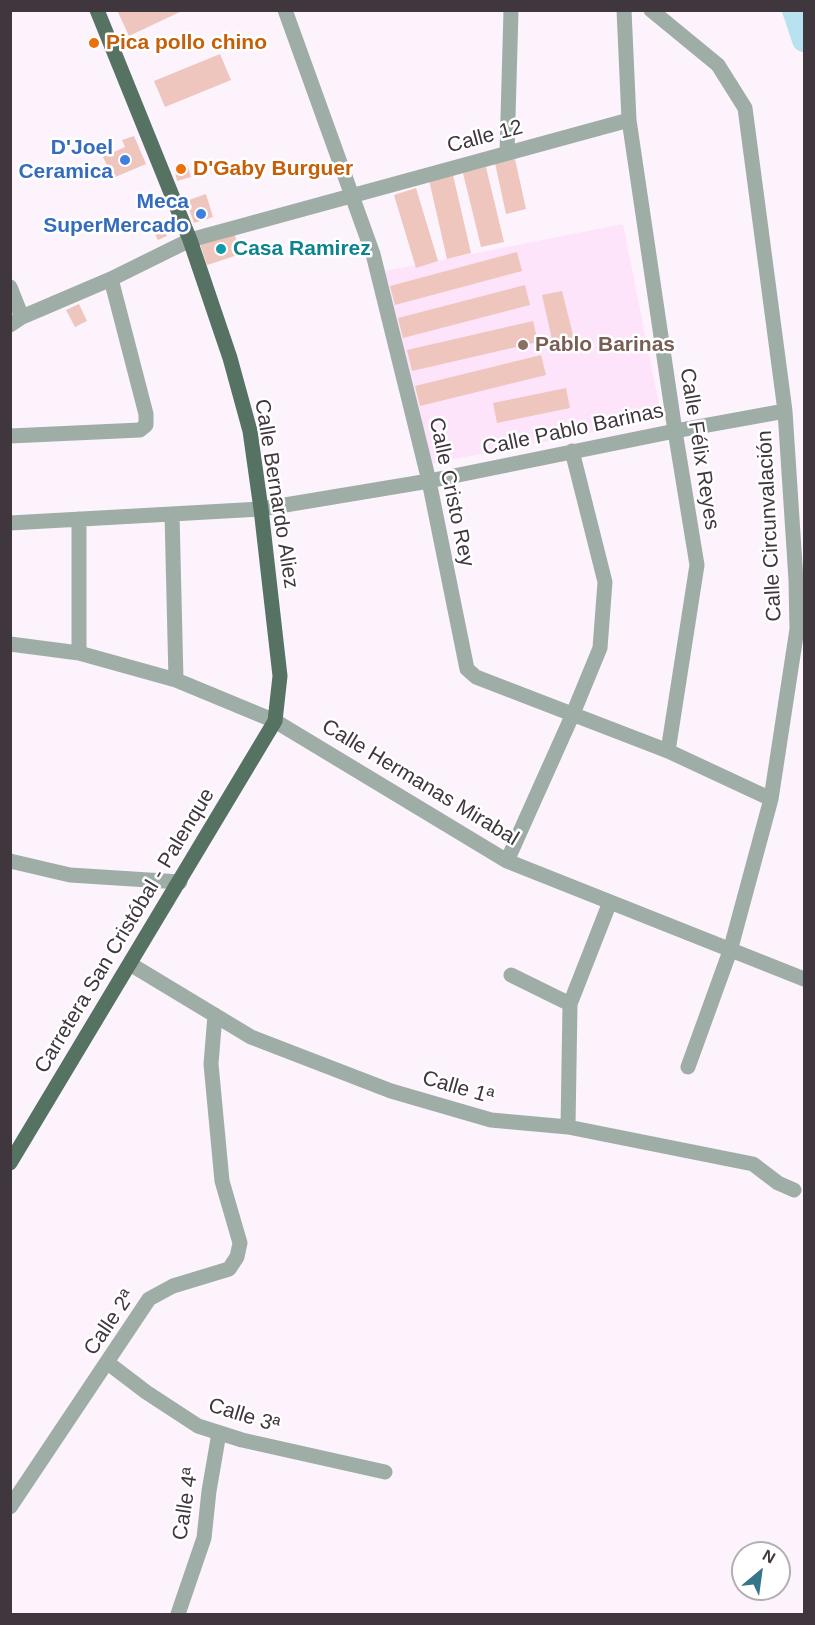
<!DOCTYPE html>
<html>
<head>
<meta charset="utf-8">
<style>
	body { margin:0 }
	#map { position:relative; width:815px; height:1625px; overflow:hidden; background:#fdf3fc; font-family:Helvetica,sans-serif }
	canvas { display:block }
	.frame { position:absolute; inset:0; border:12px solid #40363e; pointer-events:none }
	.north { position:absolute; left:731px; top:1541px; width:60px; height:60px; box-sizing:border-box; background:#fff; border:2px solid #b3afb2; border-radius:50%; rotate:29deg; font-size:16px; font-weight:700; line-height:24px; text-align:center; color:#40363e }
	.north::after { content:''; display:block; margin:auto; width:21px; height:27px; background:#36768a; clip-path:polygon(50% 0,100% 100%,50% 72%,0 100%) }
</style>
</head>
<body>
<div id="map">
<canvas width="815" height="1625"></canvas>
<div class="frame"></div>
<div class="north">N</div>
</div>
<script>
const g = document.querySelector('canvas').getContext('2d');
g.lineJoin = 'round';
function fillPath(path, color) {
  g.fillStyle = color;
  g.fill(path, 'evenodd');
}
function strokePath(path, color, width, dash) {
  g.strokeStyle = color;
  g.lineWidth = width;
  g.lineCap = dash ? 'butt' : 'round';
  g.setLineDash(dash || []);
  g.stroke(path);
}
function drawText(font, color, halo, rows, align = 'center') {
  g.font = font + ' Helvetica,sans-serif';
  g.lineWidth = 5;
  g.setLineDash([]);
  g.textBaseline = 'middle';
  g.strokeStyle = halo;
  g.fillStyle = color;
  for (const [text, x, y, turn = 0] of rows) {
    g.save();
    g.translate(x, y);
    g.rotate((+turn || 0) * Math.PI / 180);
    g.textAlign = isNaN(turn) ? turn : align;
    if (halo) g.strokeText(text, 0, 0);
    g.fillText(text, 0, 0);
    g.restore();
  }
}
const built = new Path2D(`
	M623,224L662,419L424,465L385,271Z`);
const river = new Path2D(`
	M794,10L804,40`);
const building = new Path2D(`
	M117,10H184L129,36Z
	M220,54L231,80L165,107L154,81Z
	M134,136L146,164L113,178L103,157L125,147L122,140Z
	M515,159L526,209L506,214L495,163Z
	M187,164L191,177L177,181L174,167Z
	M486,167L504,242L481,247L463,173Z
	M453,175L471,253L447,259L429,180Z
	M416,188L438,261L416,268L394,195Z
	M206,194L213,217L194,223L186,201Z
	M161,224L167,236L158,240L152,229Z
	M234,233L241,254L207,265L200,244Z
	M517,252L522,271L395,305L390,286Z
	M525,285L530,305L403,338L398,318Z
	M562,291L574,339L553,344L542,295Z
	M79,304L87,321L75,327L66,310Z
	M533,321L538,342L412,371L407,350Z
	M541,355L546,375L420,406L415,386Z
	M566,388L570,408L497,423L493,403Z`);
const minor = new Path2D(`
	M285,10L373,254L429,481L467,669L476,677L668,751L771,799
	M624,10L629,120L675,431L697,565L668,751
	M651,10L718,65L745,108L785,411L796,580L797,629L771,799L730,951L688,1067
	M507,153L511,10
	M10,287L22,317
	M10,325L22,317L111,279L190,240L629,120
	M10,436L140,430L146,425V414L111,279
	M172,514L176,680
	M10,523L261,509L429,481L675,431L785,411
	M10,644L79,653L176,680L275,721L507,861L804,979
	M79,653V519
	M10,861L70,875L180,882
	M507,861L572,716L600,648L605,582L572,451
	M130,964L251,1037L391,1091L491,1120L568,1127L753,1164L778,1183L794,1190
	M511,975L570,1004
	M568,1127L570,1004L610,902
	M108,1363L146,1392L198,1426L242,1440L385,1472
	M10,1507L149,1299L173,1286L229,1269L237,1257L240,1243L222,1181L211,1064L215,1015
	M178,1614L204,1538L209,1491L219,1433`);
const major = new Path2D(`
	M10,1163L275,721L280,676L261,509L250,431L230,358L190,240L97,10`);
const markers = [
	[94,43,6,"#e8710a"],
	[125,160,6,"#3f7fe0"],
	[181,169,6,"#e8710a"],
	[201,214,6,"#3f7fe0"],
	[221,249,6,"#0f9aa8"],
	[523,345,6,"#8d6e63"]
];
const foodNames = [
	["Pica pollo chino",106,43],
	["D'Gaby Burguer",193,169]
];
const streetNames = [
	["Calle 12",485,137,-15],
	["Calle Pablo Barinas",573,430,-12],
	["Calle Félix Reyes",699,449,81],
	["Calle Cristo Rey",451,492,78],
	["Calle Bernardo Aliez",276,494,81],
	["Calle Circunvalación",770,526,-93],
	["Calle Hermanas Mirabal",420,783,31],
	["Carretera San Cristóbal - Palenque",125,931,-59],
	["Calle 1ª",458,1088,16],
	["Calle 2ª",110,1323,-56],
	["Calle 3ª",244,1416,17],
	["Calle 4ª",186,1504,-81]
];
const shopNames = [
	["D'Joel",113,148],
	["Ceramica",113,172],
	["Meca",189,202],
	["SuperMercado",189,226]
];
const cultureNames = [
	["Casa Ramirez",233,249]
];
const educationNames = [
	["Pablo Barinas",535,345]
];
fillPath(built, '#fde4fa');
strokePath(river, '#b8e2f0', 24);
fillPath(building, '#eec6bd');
strokePath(minor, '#9eaea6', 15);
strokePath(major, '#557263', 15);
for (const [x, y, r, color] of markers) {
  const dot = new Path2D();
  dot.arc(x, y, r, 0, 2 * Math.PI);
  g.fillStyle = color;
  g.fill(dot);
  strokePath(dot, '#fff', 2);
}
drawText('bold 21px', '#c56008', '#fff', foodNames, 'left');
drawText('21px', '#40363e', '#fff', streetNames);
drawText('bold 21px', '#366cbe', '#fff', shopNames, 'right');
drawText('bold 21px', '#0d838f', '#fff', cultureNames, 'left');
drawText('bold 21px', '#785e54', '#fff', educationNames, 'left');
</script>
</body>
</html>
